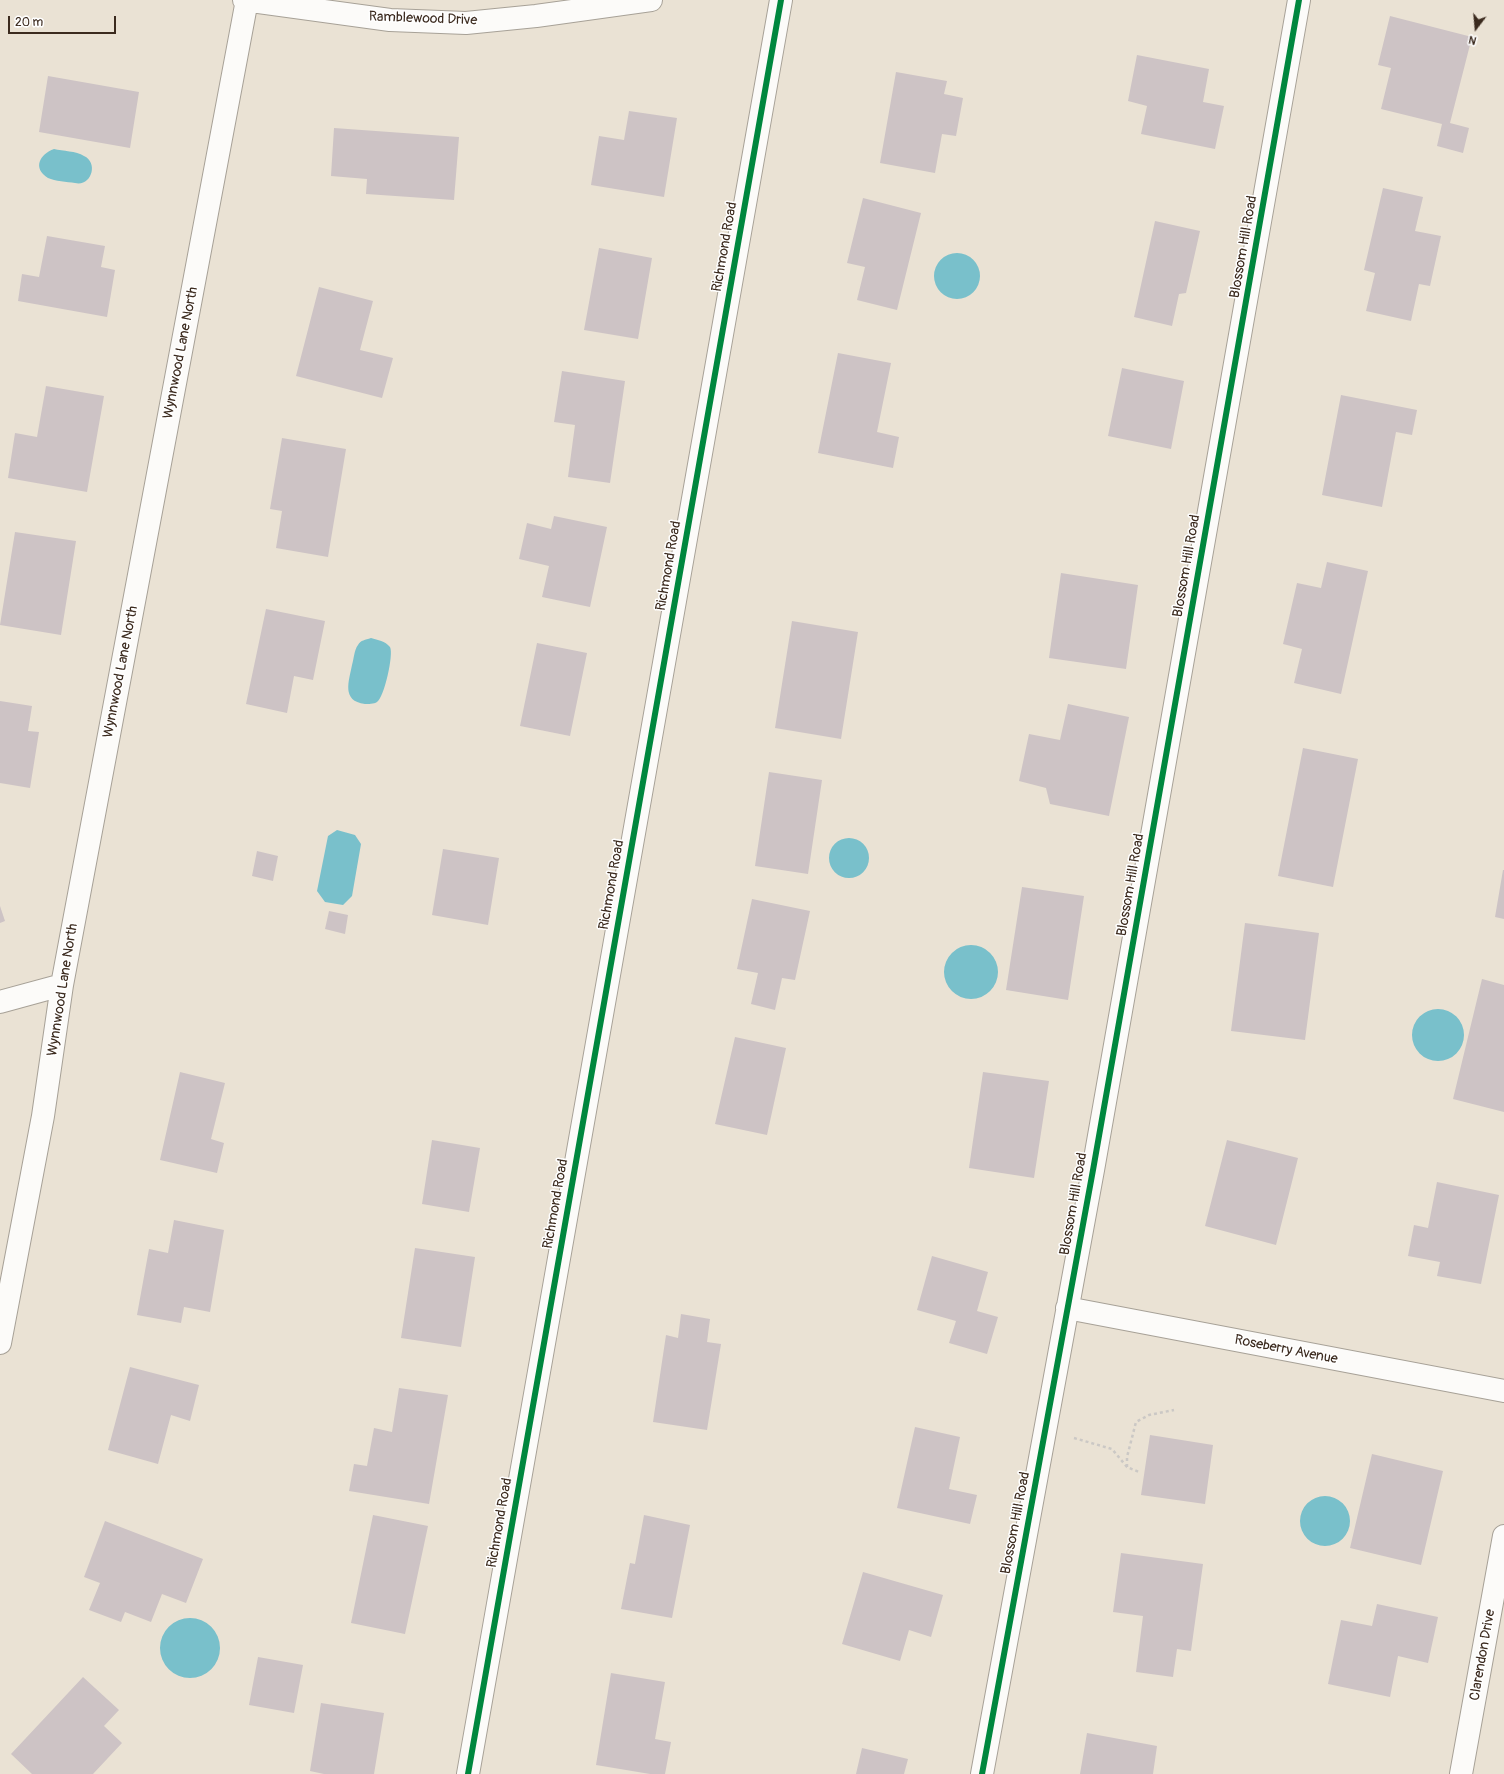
<!DOCTYPE html>
<html>
<head>
<meta charset="utf-8">
<style>
	body { margin:0 }
	#map { position:relative; width:1504px; height:1774px; overflow:hidden; background:#eae2d4; font-family:Pangolin,sans-serif }
	canvas { display:block }
	.north { position:absolute; left:1456px; top:8px; width:40px; height:40px; -webkit-text-stroke:3px #fff; paint-order:stroke; rotate:196deg; font-size:11px; font-weight:700; line-height:16px; text-align:center; color:#3b2a1e }
	.north::after { content:''; display:block; margin:auto; width:14px; height:18px; background:#3b2a1e; clip-path:polygon(50% 0,100% 100%,50% 72%,0 100%) }
	.scale { position:absolute; left:8px; top:16px; width:108px; height:18px; box-sizing:border-box; border:2px solid #3b2a1e; border-top:0; padding-left:5px; font-size:12px; line-height:14px; white-space:nowrap; color:#3b2a1e; -webkit-text-stroke:3px #fff; paint-order:stroke }
</style>
</head>
<body>
<div id="map">
<canvas width="1504" height="1774"></canvas>
<div class="north">N</div>
<div class="scale">20 m</div>
</div>
<script>
const g = document.querySelector('canvas').getContext('2d');
g.lineJoin = 'round';
function fillPath(path, color) {
  g.fillStyle = color;
  g.fill(path, 'evenodd');
}
function strokePath(path, color, width, dash) {
  g.strokeStyle = color;
  g.lineWidth = width;
  g.lineCap = dash ? 'butt' : 'round';
  g.setLineDash(dash || []);
  g.stroke(path);
}
function drawText(font, color, halo, rows, align = 'center') {
  g.font = font + ' Pangolin,sans-serif';
  g.lineWidth = 3;
  g.setLineDash([]);
  g.textBaseline = 'middle';
  g.strokeStyle = halo;
  g.fillStyle = color;
  for (const [text, x, y, turn = 0] of rows) {
    g.save();
    g.translate(x, y);
    g.rotate((+turn || 0) * Math.PI / 180);
    g.textAlign = isNaN(turn) ? turn : align;
    if (halo) g.strokeText(text, 0, 0);
    g.fillText(text, 0, 0);
    g.restore();
  }
}
const water = new Path2D(`
	M54,149C63,151 76,151 84,156C99,163 91,187 75,183C67,182 55,181 48,178C32,168 40,154 54,149Z
	M934 276a23 23 0 1 1 46 0a23 23 0 1 1-46 0Z
	M371,638C378,640 385,641 390,647C394,654 384,698 377,702C374,704 368,704 365,704C341,701 349,681 352,665C354,659 354,650 358,645C361,640 365,640 371,638Z
	M337,830L355,835L361,844L352,896L343,905L325,902L317,891L328,836Z
	M829 858a20 20 0 1 1 40 0a20 20 0 1 1-40 0Z
	M944 972a27 27 0 1 1 54 0a27 27 0 1 1-54 0Z
	M1412 1035a26 26 0 1 1 52 0a26 26 0 1 1-52 0Z
	M1300 1521a25 25 0 1 1 50 0a25 25 0 1 1-50 0Z
	M160 1648a30 30 0 1 1 60 0a30 30 0 1 1-60 0Z`);
const building = new Path2D(`
	M1390,16L1472,37L1450,123L1469,128L1463,153L1437,146L1442,124L1381,109L1391,68L1378,65Z
	M1137,55L1209,69L1203,102L1224,106L1215,149L1141,134L1147,106L1128,101Z
	M896,72L947,81L944,94L963,98L956,136L942,134L935,173L880,163Z
	M48,76L139,92L130,148L39,132Z
	M629,111L677,118L664,197L591,185L599,136L624,140Z
	M334,128L459,137L454,200L366,194L367,179L331,176Z
	M1383,188L1423,197L1415,231L1441,236L1430,286L1419,284L1411,321L1366,311L1375,273L1364,270Z
	M863,198L921,213L897,310L857,300L865,267L847,263Z
	M1155,221L1200,231L1186,293L1179,294L1172,326L1134,317Z
	M47,236L105,246L101,267L115,270L107,317L18,301L22,274L39,277Z
	M599,248L652,258L638,339L584,330Z
	M319,287L373,301L360,350L393,358L382,398L296,376Z
	M838,353L891,363L877,432L899,437L893,468L818,453Z
	M1122,368L1184,381L1171,449L1108,436Z
	M562,371L625,381L610,483L568,477L575,425L554,422Z
	M46,386L104,396L87,492L8,478L15,433L37,437Z
	M1341,395L1417,410L1412,435L1396,432L1382,507L1322,495Z
	M282,438L346,449L328,557L276,548L282,511L270,509Z
	M554,516L607,527L590,607L542,597L549,566L519,559L527,523L551,529Z
	M15,532L76,541L61,635L0,625Z
	M1327,562L1368,571L1341,694L1294,683L1302,649L1283,644L1297,583L1321,588Z
	M1061,573L1138,585L1126,669L1049,658Z
	M266,609L325,621L313,680L294,676L287,713L246,704Z
	M792,621L858,632L841,739L775,728Z
	M537,643L587,653L570,736L520,726Z
	M0,701L32,706L28,731L39,732L30,788L0,783Z
	M1068,704L1129,717L1109,816L1050,804L1046,788L1019,781L1029,734L1060,740Z
	M1303,748L1358,759L1333,887L1278,876Z
	M769,772L822,780L808,874L755,866Z
	M443,849L499,858L488,925L432,915Z
	M257,851L278,856L273,881L252,876Z
	M1503,870H1504V919L1495,917Z
	M1022,887L1084,896L1068,1000L1006,990Z
	M752,899L810,911L795,980L782,978L775,1010L751,1004L758,973L737,969Z
	M0,906L5,921L0,923Z
	M329,911L348,915L345,934L325,929Z
	M1245,923L1319,933L1305,1040L1231,1031Z
	M1482,979L1504,985V1112L1453,1099Z
	M735,1037L786,1048L767,1135L715,1124Z
	M180,1072L225,1083L211,1139L224,1143L217,1173L160,1160Z
	M983,1072L1049,1081L1034,1178L969,1168Z
	M432,1140L480,1148L469,1212L422,1204Z
	M1227,1140L1298,1158L1276,1245L1205,1226Z
	M1437,1182L1499,1195L1481,1284L1437,1276L1440,1262L1408,1256L1414,1225L1428,1228Z
	M174,1220L224,1230L210,1312L184,1307L181,1323L137,1315L149,1249L168,1253Z
	M415,1248L475,1257L461,1347L401,1338Z
	M932,1256L988,1272L977,1311L998,1317L987,1354L949,1343L956,1321L917,1310Z
	M681,1314L710,1319L707,1342L721,1344L707,1430L653,1422L666,1335L678,1338Z
	M130,1367L199,1385L190,1421L171,1415L158,1464L108,1450Z
	M399,1388L448,1395L429,1504L349,1491L354,1464L367,1466L374,1428L392,1432Z
	M915,1427L960,1437L949,1489L977,1495L970,1524L897,1508Z
	M1150,1435L1213,1445L1205,1504L1141,1495Z
	M1372,1454L1443,1471L1421,1565L1350,1548Z
	M373,1515L428,1526L405,1634L351,1623Z
	M644,1515L690,1525L672,1618L621,1609L630,1563L635,1564Z
	M105,1521L203,1559L186,1603L162,1594L151,1622L125,1612L121,1622L89,1610L100,1583L84,1577Z
	M1121,1553L1203,1564L1191,1651L1177,1649L1173,1677L1136,1672L1143,1616L1113,1612Z
	M863,1572L943,1595L931,1637L909,1630L900,1661L842,1644Z
	M1377,1604L1438,1617L1428,1663L1398,1656L1390,1697L1328,1684L1341,1620L1372,1626Z
	M258,1657L303,1665L294,1713L249,1705Z
	M611,1673L665,1682L655,1739L671,1742L665,1774H650L596,1765Z
	M83,1677L119,1710L104,1726L122,1743L93,1774H32L11,1754Z
	M321,1703L384,1713L374,1774H324L310,1771Z
	M1087,1733L1157,1746L1153,1774H1080Z
	M862,1748L908,1759L904,1774H856Z`);
const path = new Path2D(`
	M1074,1438L1112,1449L1127,1467L1139,1472
	M1127,1467V1457L1136,1422L1149,1415L1174,1410`);
const minor = new Path2D(`
	M244,0L390,20L466,23L536,16L651,0
	M0,1002L62,985
	M1067,1308L1504,1391
	M0,1343L43,1116L62,985L247,0
	M982,1774L1093,1170L1299,0
	M1461,1774L1504,1536`);
const tertiary = new Path2D(`
	M468,1774L781,0`);
const cycleway = new Path2D(`
	M468,1774L781,0
	M982,1774L1093,1170L1299,0`);
const streetNames = [
	["Ramblewood Drive",423,19,2],
	["Richmond Road",725,247,-80],
	["Blossom Hill Road",1244,247,-80],
	["Wynnwood Lane North",181,353,-79],
	["Richmond Road",669,566,-80],
	["Blossom Hill Road",1187,566,-80],
	["Wynnwood Lane North",121,672,-79],
	["Richmond Road",612,885,-80],
	["Blossom Hill Road",1131,885,-80],
	["Wynnwood Lane North",63,990,-81],
	["Richmond Road",556,1204,-80],
	["Blossom Hill Road",1074,1204,-80],
	["Roseberry Avenue",1286,1350,11],
	["Richmond Road",500,1523,-80],
	["Blossom Hill Road",1016,1523,-79],
	["Clarendon Drive",1483,1655,-80]
];
fillPath(water, '#79c0cb');
fillPath(building, '#cdc3c5');
strokePath(minor, '#a7a197', 24);
strokePath(tertiary, '#a7a197', 24);
strokePath(path, '#cbc8c5', 2.5, [3, 3]);
strokePath(minor, '#fcfbf9', 22);
strokePath(tertiary, '#fcfbf9', 22);
strokePath(cycleway, '#00873e', 6);
drawText('14px', '#3b2a1e', '#fff', streetNames);
</script>
</body>
</html>
